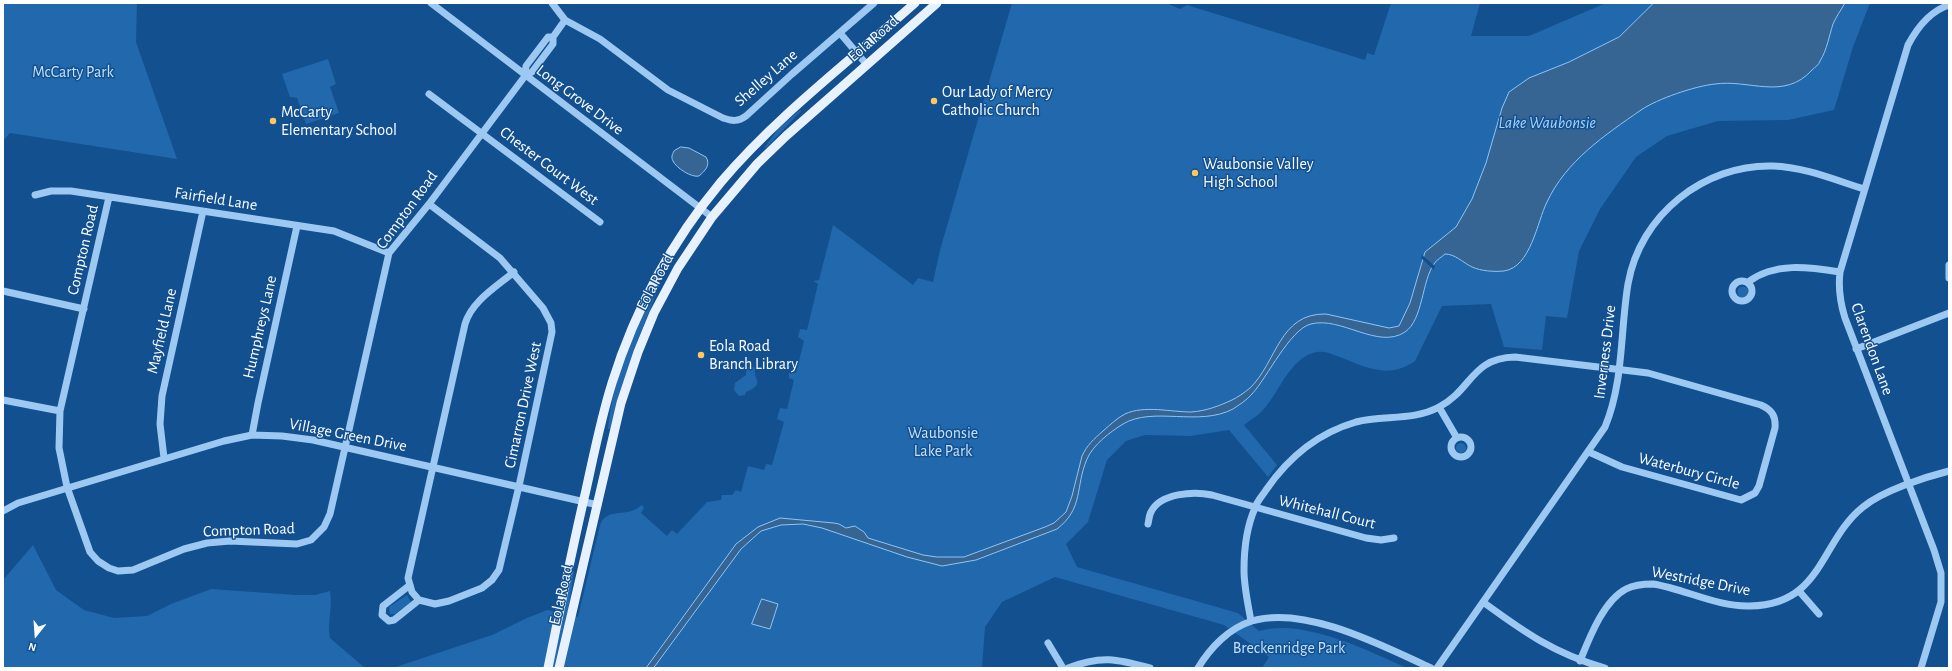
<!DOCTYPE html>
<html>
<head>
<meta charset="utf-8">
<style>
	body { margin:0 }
	#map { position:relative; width:1952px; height:671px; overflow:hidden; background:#125090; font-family:"Alegreya Sans",sans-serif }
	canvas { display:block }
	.frame { position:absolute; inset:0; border:4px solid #fff; pointer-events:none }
	.north { position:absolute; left:16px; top:615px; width:40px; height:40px; -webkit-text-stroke:3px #125090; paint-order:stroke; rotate:197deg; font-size:11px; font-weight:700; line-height:16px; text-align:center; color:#fff }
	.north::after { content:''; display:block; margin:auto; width:14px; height:18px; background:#fff; clip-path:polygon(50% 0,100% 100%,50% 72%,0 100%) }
</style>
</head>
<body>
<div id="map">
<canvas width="1952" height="671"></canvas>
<div class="frame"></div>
<div class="north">N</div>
</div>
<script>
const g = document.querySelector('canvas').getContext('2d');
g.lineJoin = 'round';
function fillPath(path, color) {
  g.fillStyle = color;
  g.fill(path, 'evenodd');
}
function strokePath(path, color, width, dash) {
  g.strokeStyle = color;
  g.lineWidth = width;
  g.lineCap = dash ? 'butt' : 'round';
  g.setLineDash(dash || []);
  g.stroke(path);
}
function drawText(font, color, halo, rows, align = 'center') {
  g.font = font + ' "Alegreya Sans",sans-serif';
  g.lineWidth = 3;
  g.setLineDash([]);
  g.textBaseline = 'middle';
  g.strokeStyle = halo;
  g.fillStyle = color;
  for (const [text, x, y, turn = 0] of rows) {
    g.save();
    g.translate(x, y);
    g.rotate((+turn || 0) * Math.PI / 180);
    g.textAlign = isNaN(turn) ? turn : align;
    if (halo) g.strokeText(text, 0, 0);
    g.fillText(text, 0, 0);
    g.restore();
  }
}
const green = new Path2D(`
	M3,3H137L136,42L177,159L10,133L3,141Z
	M1012,3H1166L1180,9L1187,5L1365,60L1367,53L1374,55L1391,3H1480L1471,36H1529L1606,3H1870L1853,47L1834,110L1788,120L1718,121L1667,136L1636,157L1600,209L1579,251L1567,318L1546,316L1542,350L1504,347L1491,304L1442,306L1415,361C1387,380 1366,367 1337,356C1329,353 1322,350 1313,353C1289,360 1279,393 1263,410C1258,416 1250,420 1244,425L1277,465L1268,477L1229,430L1191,436L1145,435L1126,441L1107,460L1088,522L1066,544L1077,567L1238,613L1259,631C1303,618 1367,650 1407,668H1262L1269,657L1224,625L1055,577L1002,602L985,627L982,668H393L492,635L527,618L547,610L563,613L572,570L574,571L568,614L578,617L600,525C606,510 618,515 631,511C635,510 639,507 642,505L644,508L641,513L667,536L672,530L677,534L707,502L721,500L722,495H732L736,490L741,492L748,466L764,470L766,464L772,465L784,422L777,419L780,408L787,409L794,380L789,378V373H796L804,341L798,337L800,329L807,330L818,284L813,281L819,280L833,225L913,285L918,278L933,282L940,250Z
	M328,59L336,84L330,87L339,113L306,124L297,98L290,97L282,74Z
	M800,110L801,111L766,148L765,147L778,129Z
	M659,281L661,282L634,349L610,429H608C612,377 636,327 659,281Z
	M1737.5 292a5.5 5.5 0 1 1 11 0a5.5 5.5 0 1 1-11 0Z
	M750,364L755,368C753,382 766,383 746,392L745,395L739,396L734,390L735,383L746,375V367Z
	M1456 448a5 5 0 1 1 10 0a5 5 0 1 1-10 0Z
	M33,545L56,590L84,610L114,618L147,616L171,604L211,589L296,595H315L330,591C333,607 327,622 330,638L365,668H3V580Z
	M407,595L411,602L395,614H390L389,607Z`);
const water = new Path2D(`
	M1654,3H1845C1841,10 1836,17 1833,24C1829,36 1827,50 1820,61C1819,65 1815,67 1812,70C1784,101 1749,79 1715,84C1695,86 1657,99 1641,110C1605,135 1566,161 1547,202C1537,222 1531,267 1504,271C1494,272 1481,271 1472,267C1462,262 1455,254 1445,254C1442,257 1436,260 1434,264C1422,280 1423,320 1405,332C1378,350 1341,316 1311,324C1290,329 1267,378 1252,394C1247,400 1239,405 1233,409C1199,427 1153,406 1123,424C1110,432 1093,445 1087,459C1075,487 1084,508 1057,529L976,560L942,566L907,557L822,528L803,524L781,525L761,531L741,549L655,666L653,668H646L736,544L758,527L780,518L834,523L839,524L846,528L855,526L864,532L868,538L923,555L937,557H964L1045,527L1054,523L1066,512L1072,496L1082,456C1087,445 1094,439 1103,431C1110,425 1117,418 1125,414C1144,405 1171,412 1191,412C1206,411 1219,406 1232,400C1238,397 1244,393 1250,388C1277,362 1279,313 1326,314L1389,328L1399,326L1410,303L1425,252L1456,227L1472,199L1486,163L1502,108L1509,92L1529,78L1569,62L1619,37Z
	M681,147L689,148L706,157C711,165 705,171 699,176C692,178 676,168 673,161C671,157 672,155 674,151Z
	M762,599L778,604L770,629L752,624Z`);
const pier = new Path2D(`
	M1422,255L1435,266L1434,270L1421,258Z`);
const minor = new Path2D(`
	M431,3L712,217
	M552,3L565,20L600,39L668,90L723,118C732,121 738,122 746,116L792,74L874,3
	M840,33L867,65
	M525,76L526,66L548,37H553
	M429,94L600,222
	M35,195L51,191H71L334,231L389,253
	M109,197L60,411L59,448L67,487L90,552L98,561L109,568L118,571L133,570L184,549L207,543L230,541L297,544L311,540L324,527L330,514L389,253L429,204L525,76L532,72L553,44V37L565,20
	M1949,265V278
	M1732 291a10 10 0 1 1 20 0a10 10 0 1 1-20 0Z
	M1748,282C1775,262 1808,267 1840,272
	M3,291L84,309
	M1856,349L1949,313
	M3,400L60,411
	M1439,407L1457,438
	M252,435L258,403L297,226
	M1451 447a10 10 0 1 1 20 0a10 10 0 1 1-20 0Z
	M164,458L160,424L162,396L203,211
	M3,511L18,503L224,441L252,435L282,436L313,440L598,505
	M1148,524C1149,520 1149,515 1151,512C1160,493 1194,491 1212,495L1366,538L1381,540L1394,538
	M410,585L383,606L382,615L389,621L394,620L419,600
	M1799,591L1819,614
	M419,600L435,604L449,601L482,588L492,580L499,570L519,486L552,332L551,323L543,308L500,258L429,204
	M419,600L412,592L408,578L465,324C472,301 496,287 514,272
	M1483,602C1524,632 1555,654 1605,668
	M1251,621C1248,604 1244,587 1244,570C1244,550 1247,526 1255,508C1257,501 1263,495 1266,490C1288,458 1318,433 1356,422C1383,415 1414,421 1439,407C1472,390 1471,358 1515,357L1648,373L1761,405C1772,410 1776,416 1775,428L1759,486L1755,493L1741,500L1622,467L1589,452
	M1048,643L1063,668
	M1580,661C1589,639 1603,601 1626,589C1634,585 1644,584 1653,584C1685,589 1717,607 1750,606C1823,605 1820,541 1863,507C1882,491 1925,477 1949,471
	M1068,668C1101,655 1117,659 1150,668
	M1198,668C1210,648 1229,628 1252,621C1305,605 1383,646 1431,668
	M1437,668L1605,427C1624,381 1620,332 1628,284C1640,215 1704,164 1773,166C1804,167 1835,180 1864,189
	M1921,668L1941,602V573L1934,550L1845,318C1840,302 1838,289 1840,272L1908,45C1917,28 1930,11 1949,5`);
const major = new Path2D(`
	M548,668C560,609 572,549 586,490C594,454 601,418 612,383C635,310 672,241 721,182C778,115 850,61 915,3
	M559,668L621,403L638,352L654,313L678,268L712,217L757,164L786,136L937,3`);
const markers = [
	[934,101,4,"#ffc85e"],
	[273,121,4,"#ffc85e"],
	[1195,173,4,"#ffc85e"],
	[701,355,4,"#ffc85e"]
];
const streetNames = [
	["Eola Road",873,39,-41],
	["Shelley Lane",766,78,-41],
	["Long Grove Drive",580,100,37],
	["Chester Court West",549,166,37],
	["Fairfield Lane",216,199,9],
	["Compton Road",407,210,-54],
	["Compton Road",83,250,-77],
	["Eola Road",655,282,-62],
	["Humphreys Lane",260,327,-77],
	["Mayfield Lane",162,331,-77],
	["Clarendon Lane",1872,349,70],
	["Inverness Drive",1605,352,-83],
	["Cimarron Drive West",523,405,-78],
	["Village Green Drive",348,435,11],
	["Waterbury Circle",1689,471,15],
	["Whitehall Court",1327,512,14],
	["Compton Road",249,530,-2],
	["Westridge Drive",1701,581,11],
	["Eola Road",561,595,-77]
];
const parkNames = [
	["McCarty Park",73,72],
	["Waubonsie",943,433],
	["Lake Park",943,451],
	["Breckenridge Park",1289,648]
];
const poiNames = [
	["Our Lady of Mercy",942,92],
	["Catholic Church",942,110],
	["McCarty",281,112],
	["Elementary School",281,130],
	["Waubonsie Valley",1203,164],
	["High School",1203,182],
	["Eola Road",709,346],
	["Branch Library",709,364]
];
const waterNames = [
	["Lake Waubonsie",1547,123]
];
fillPath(green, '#2168ad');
fillPath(water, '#376593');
strokePath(water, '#8fc4f5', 1);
fillPath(pier, '#125090');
strokePath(minor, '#9dc8f2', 7);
strokePath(major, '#e8f2ff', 9);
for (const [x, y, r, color] of markers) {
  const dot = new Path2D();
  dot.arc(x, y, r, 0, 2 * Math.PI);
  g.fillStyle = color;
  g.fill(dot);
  strokePath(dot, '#125090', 1.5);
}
drawText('16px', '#fff', '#125090', streetNames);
drawText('16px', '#c5e1fd', '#125090', parkNames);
drawText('16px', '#fff', '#125090', poiNames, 'left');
drawText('italic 17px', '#a9d2f9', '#125090', waterNames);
</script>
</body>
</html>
